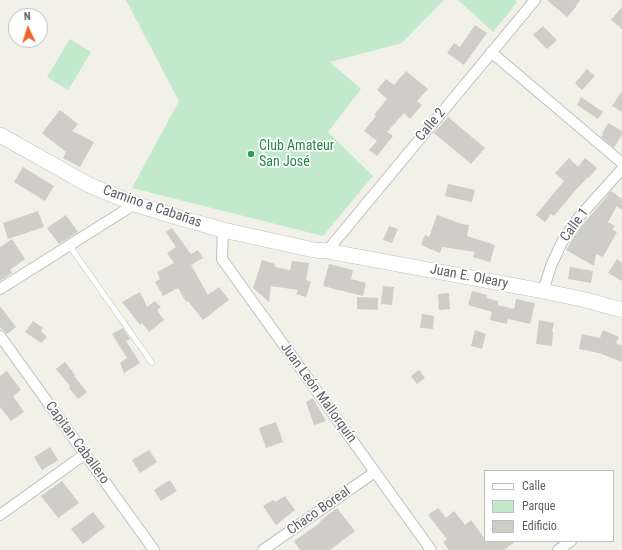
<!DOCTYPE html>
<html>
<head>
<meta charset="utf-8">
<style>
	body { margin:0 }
	#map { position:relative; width:622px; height:550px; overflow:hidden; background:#f1f1e7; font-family:"Roboto Condensed",sans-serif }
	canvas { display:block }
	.legend { position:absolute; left:484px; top:470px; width:130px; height:72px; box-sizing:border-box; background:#fff; border:1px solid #bfbfc2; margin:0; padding:5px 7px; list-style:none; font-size:12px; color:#5e6067 }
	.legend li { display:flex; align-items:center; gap:8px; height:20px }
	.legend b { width:20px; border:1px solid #bfbfc2 }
	.north { position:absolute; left:8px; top:8px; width:40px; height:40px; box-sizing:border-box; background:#fff; border:1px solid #bfbfc2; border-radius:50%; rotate:356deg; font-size:11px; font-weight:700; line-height:16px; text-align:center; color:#5e6067 }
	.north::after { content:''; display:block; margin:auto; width:14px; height:18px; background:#f1652c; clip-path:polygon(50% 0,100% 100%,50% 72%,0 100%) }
</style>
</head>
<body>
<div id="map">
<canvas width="622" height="550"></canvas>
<ul class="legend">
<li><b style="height:5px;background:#fff"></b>Calle</li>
<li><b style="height:11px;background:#c2e9cb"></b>Parque</li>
<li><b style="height:11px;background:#cecdc6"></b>Edificio</li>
</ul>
<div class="north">N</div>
</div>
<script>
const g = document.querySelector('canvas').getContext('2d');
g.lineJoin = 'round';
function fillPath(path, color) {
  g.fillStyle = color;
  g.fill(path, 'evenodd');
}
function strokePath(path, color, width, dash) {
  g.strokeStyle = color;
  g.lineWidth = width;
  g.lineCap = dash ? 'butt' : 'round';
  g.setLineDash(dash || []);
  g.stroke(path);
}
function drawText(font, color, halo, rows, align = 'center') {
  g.font = font + ' "Roboto Condensed",sans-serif';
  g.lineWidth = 3.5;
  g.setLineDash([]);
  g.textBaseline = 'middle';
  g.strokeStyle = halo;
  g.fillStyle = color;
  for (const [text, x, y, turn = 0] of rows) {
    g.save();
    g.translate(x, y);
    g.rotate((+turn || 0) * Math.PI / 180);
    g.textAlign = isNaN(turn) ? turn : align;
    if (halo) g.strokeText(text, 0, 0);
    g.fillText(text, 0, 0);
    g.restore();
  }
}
const green = new Path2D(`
	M126,0H444L402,43L330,62L361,89L328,132L373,176L323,236L132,188L179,101Z
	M458,0H515L517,2L493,32Z
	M70,39L91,52L68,90L47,77Z`);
const building = new Path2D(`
	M547,0H580L576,6V7L567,17Z
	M622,7V29L611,20Z
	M475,25L487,33L464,65L447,53L454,43L460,47Z
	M543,26L557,40L547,49L533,35Z
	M587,69L595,76L582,90L575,83Z
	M406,71L428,89L417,101L422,105L410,119L404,113L387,132L393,136L377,156L369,150L377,141L364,131L376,116L374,115L387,99L377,90L386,79L394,85Z
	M622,91V112L612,106Z
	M581,97L603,112L598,119L577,105Z
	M60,110L78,124L72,131L94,142L80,167L63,158L66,152L42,133Z
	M448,117L485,148L471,164L434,133Z
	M608,123L622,131V134L614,148L601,137L603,134H602Z
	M569,158L578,167L585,158L597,168L589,178L588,177L573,193L554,216L551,214L545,222L536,215L564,181L555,173Z
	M23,167L54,186L45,201L14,182Z
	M448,184L475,190L472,202L445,196Z
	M611,191L622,199V210L617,206L608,222L615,226L612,230L617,232L603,257L596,254L594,266L566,250L578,230L603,201Z
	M38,211L44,227L8,239L3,223Z
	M66,215L78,232L59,244L47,228Z
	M437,215L462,224L469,225L467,236L495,245L490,262L473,257L475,252L442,247L440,253L421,245L425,235L429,237Z
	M389,226L398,229L392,243L383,240Z
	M172,228L191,254L198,250L203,258L191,265L208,295L219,287L229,300L203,320L188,301L186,302L178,288L163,296L155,282L160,279L157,272L174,263L167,253L176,247L166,232Z
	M12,239L25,259L10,270L12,273L0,281V247Z
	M617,259L622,263V281L608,273Z
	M262,260L275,264L274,267L290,270L292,261L309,263L306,280L311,282L306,297L296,294L298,290L271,286L269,302L253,288Z
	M329,264L353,270L351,279L366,283L363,296L323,286Z
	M570,267L593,271L591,283L568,279Z
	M383,286L394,287L392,305L381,304Z
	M472,291L487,295L486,298L498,301V305L514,309L516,299L535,303L530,324L508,319L507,324L490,320L492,312L468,305Z
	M140,292L147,307L155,301L161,307L157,310L164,320L149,332L142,323L140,325L122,302Z
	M449,293L450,309L439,310L438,294Z
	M357,297L378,298V310L357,309Z
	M0,306L16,327L7,334L0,327Z
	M422,314L434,316L433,329L420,328Z
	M539,320L554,323L552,331L553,332L552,346L536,344Z
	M33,321L43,328L41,331L47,337L41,343L25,332Z
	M123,328L130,339L126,341L140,363L124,373L120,363L127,358L112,334Z
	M475,330L486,334L482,349L471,346Z
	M603,330L619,337L616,343L622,346V362L599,353L579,349L582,334L600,338Z
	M65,362L75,375L74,376L87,392L78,399L69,388L70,386L56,369Z
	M419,370L425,378L417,384L411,376Z
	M7,371L21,390L13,396L24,412L11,421L0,407V376Z
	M313,398L326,421L314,425L306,402Z
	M276,422L283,442L266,448L259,428Z
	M50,447L58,460L42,470L34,457Z
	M149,450L157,462L140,473L132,460Z
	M170,480L177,491L161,501L154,490Z
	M62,481L79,503L58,518L41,496Z
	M285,496L295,510L276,525L263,506L273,500L275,502Z
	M337,508L355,531L330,550H300L294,541L320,523L319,522Z
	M438,508L446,518L454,511L465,525L471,520L485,539V541H516L504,550H449L443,542L447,539L428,515Z
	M93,512L105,527L83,544L71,529Z`);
const lane = new Path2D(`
	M69,245L152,363`);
const street = new Path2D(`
	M491,52L622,163
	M223,230L222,259L431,550
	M327,251L535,0
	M0,289L135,204
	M543,291L551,266L562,242L579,217L622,169
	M0,336L154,550
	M0,515L85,454
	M263,550L375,472
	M558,550L571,541`);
const secondary = new Path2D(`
	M0,135L89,185L135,204L177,217L223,230L314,250L327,251L543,291L586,300L622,310`);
const markers = [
	[251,154,4,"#2e9e5b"]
];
const streetNames = [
	["Calle 2",431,125,-50],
	["Camino a Cabañas",152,207,19],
	["Calle 1",575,225,-54],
	["Juan E. Oleary",469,277,11],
	["Juan León Mallorquín",318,393,54],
	["Capitan Caballero",77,443,54],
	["Chaco Boreal",319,511,-35]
];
const leisureNames = [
	["Club Amateur",259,146],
	["San José",259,162]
];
fillPath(green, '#c2e9cb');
fillPath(building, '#cecdc6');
strokePath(lane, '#bebfc5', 6);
strokePath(street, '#bebfc5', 12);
strokePath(secondary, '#bfc0c8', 16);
strokePath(lane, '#fff', 5);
strokePath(street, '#fff', 10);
strokePath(secondary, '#fff', 15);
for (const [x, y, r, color] of markers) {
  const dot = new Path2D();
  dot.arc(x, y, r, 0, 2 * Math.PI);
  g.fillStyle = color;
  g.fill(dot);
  strokePath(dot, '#fff', 1.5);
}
drawText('14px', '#5e6067', '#fff', streetNames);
drawText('14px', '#27864d', '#fff', leisureNames, 'left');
</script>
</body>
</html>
